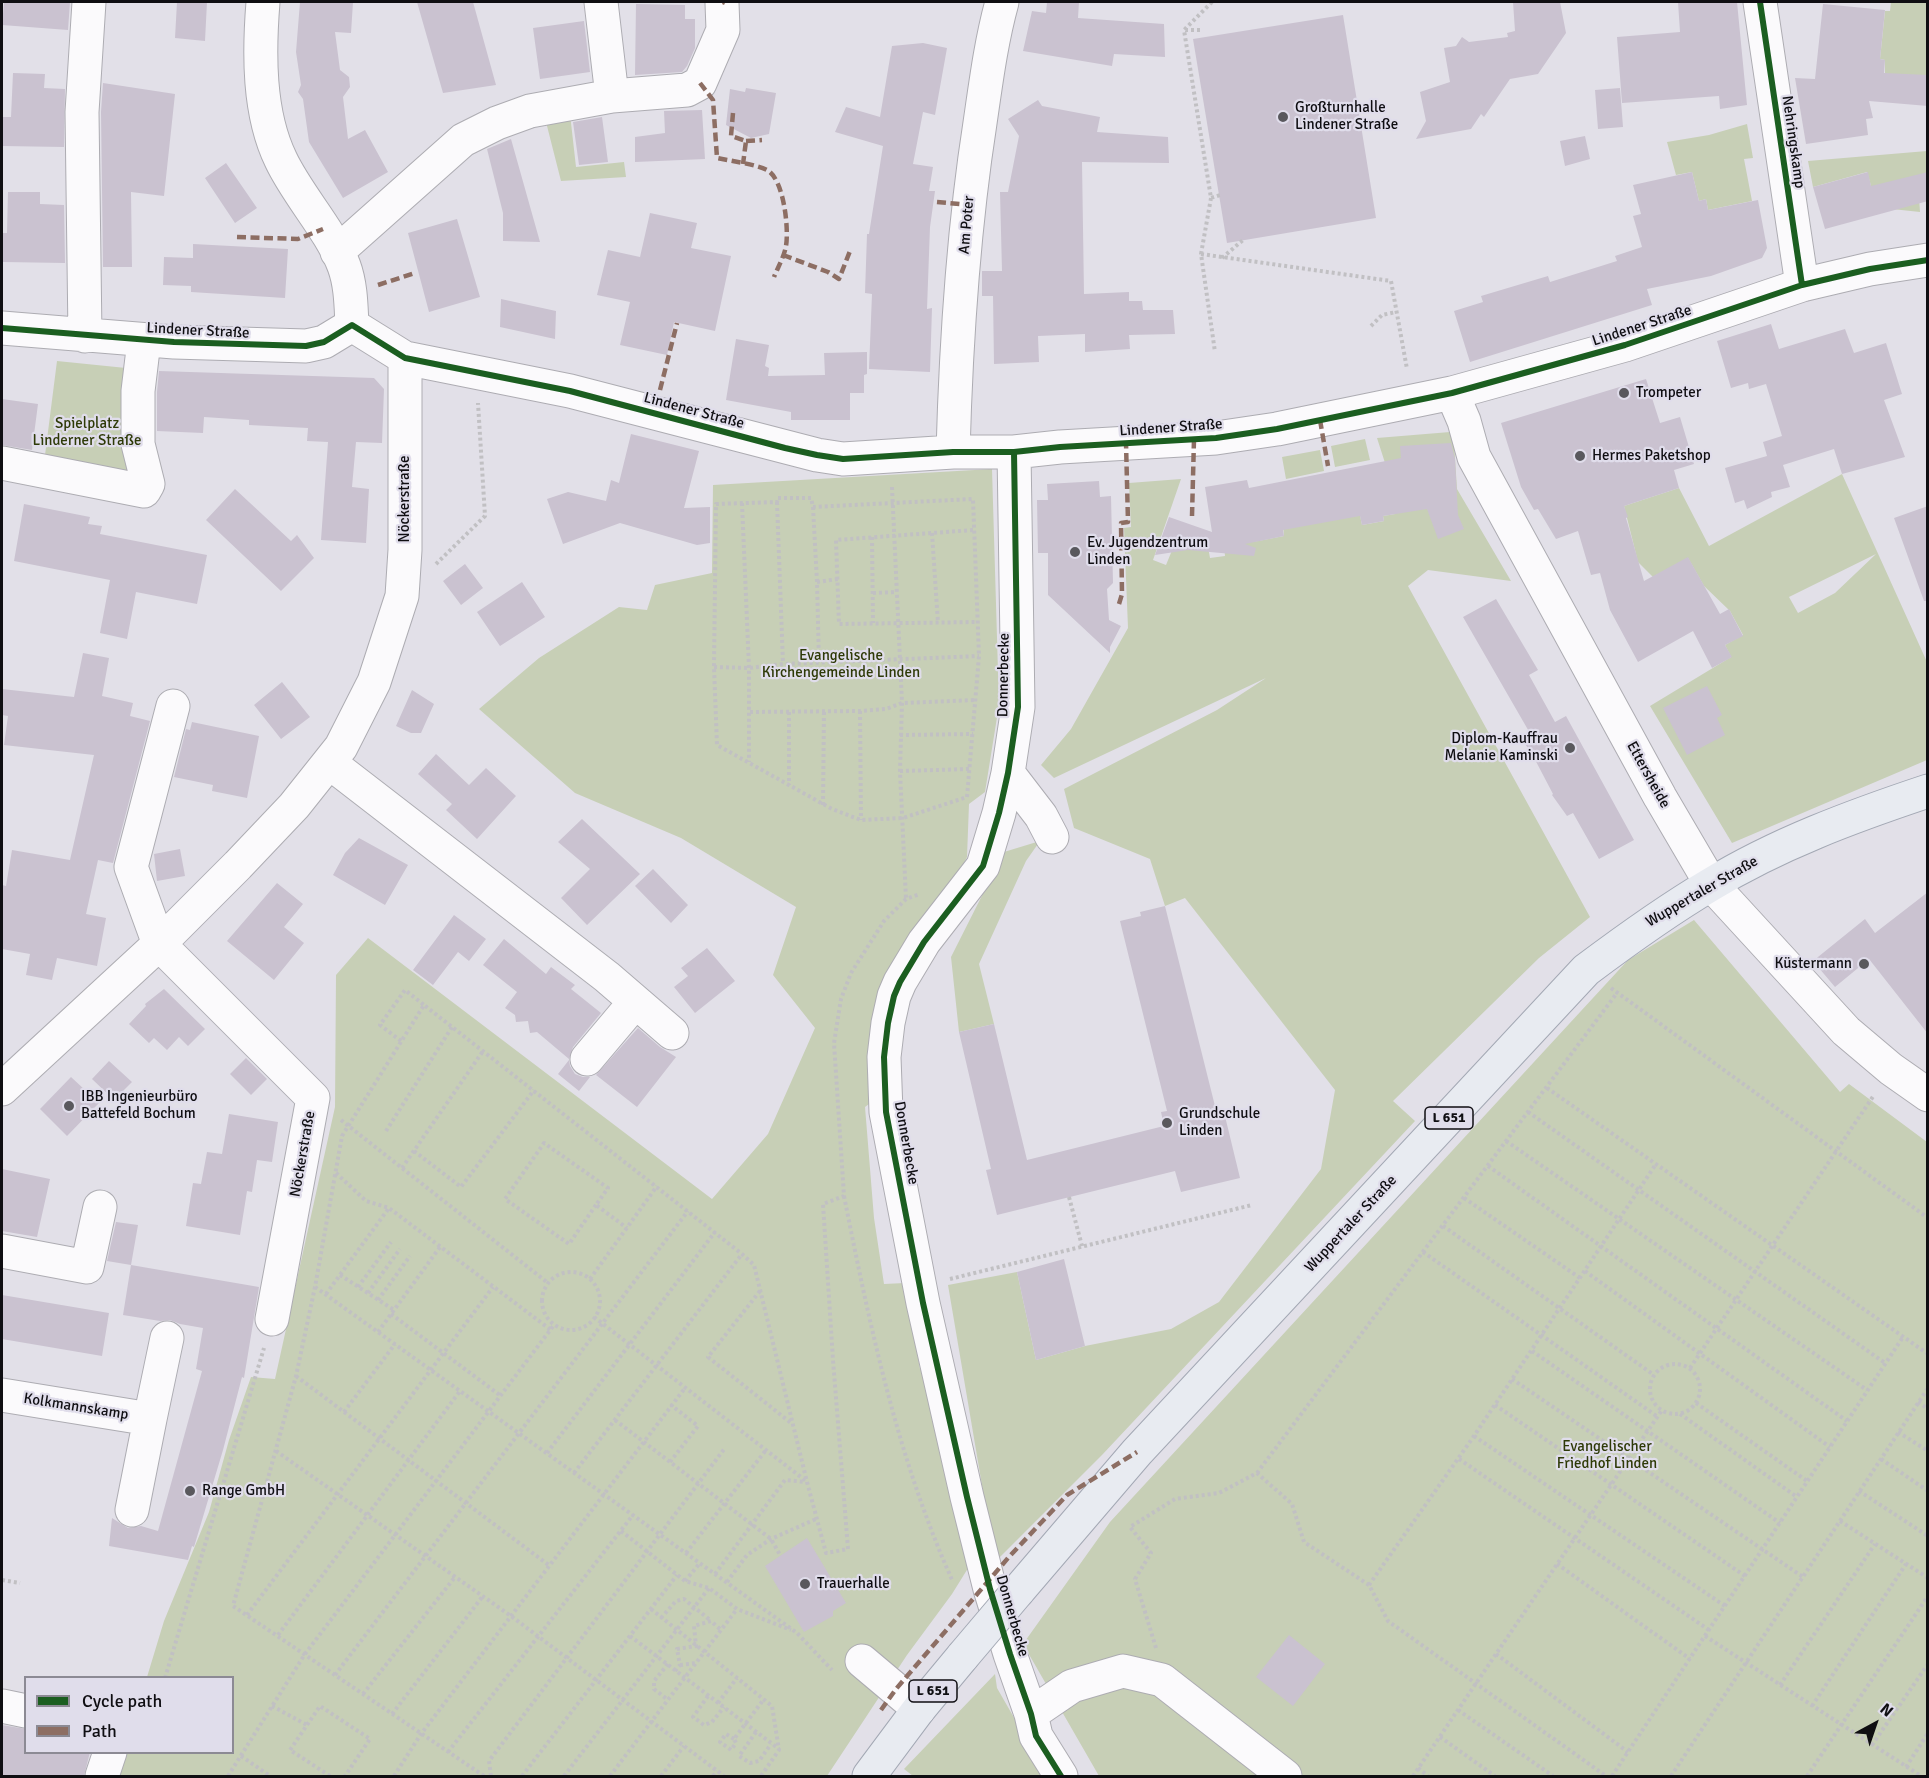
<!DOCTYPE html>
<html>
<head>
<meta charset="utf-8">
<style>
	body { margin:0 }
	#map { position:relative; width:1929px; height:1778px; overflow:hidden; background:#e2e0e8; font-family:Signika,sans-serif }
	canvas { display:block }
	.frame { position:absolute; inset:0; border:3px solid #0f0e12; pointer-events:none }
	.legend { position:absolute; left:24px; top:1676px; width:210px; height:78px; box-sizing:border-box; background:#e0ddeb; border:2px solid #8c8a94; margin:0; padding:8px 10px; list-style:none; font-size:18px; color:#0f0e12 }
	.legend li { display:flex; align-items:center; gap:12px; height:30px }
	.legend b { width:30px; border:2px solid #8c8a94 }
	.north { position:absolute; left:1845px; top:1694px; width:60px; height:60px; -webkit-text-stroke:4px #e0ddeb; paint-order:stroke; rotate:40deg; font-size:16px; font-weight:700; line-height:24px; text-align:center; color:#0f0e12 }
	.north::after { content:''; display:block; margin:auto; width:21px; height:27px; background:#0f0e12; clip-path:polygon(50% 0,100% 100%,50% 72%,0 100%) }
</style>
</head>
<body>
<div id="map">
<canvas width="1929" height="1778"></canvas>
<div class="frame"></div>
<ul class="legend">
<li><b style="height:8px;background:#1b5e20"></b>Cycle path</li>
<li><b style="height:8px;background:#8d6e63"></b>Path</li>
</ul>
<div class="north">N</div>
</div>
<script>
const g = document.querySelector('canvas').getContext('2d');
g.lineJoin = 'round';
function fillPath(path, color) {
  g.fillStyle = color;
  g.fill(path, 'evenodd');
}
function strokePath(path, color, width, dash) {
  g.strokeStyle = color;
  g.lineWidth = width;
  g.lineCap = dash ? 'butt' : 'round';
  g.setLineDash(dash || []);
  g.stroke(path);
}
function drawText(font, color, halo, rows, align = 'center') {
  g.font = font + ' Signika,sans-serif';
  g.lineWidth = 4.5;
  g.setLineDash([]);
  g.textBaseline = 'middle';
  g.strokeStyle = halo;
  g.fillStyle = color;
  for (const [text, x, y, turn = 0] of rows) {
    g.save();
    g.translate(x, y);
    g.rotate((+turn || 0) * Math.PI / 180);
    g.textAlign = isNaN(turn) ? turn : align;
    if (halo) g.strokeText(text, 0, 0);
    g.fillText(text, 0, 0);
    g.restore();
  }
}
const green = new Path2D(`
	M1891,2H1927V75L1885,83V60L1880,59L1885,11H1890Z
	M570,114L576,167L624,162L626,177L561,181L546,122Z
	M1747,124L1753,158L1744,159L1752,201L1708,210L1706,199L1699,201L1692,172L1676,175L1667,142L1709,135Z
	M1927,151V181L1918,182L1920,212L1892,209L1871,186L1867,172L1813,187L1808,161Z
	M57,361L126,368L131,466L117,479L44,463Z
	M1450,432L1454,443L1457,489L1511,581L1428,570L1408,586L1590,917L1539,958L1393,1101L1415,1121L1102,1455L995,1562L948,1285L1017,1272L1036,1360L1085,1346L1171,1329L1219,1302L1321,1169L1335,1090L1185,898L1165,906L1150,859L1074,828L1064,789L1217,710L1266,678L1054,778L1041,765L1071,729L1128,628L1124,528L1131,527L1129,483L1181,479L1153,560L1166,565L1173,548L1208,547L1210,558L1225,556L1224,544L1258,541L1284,536L1283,525L1360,515L1362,525L1384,521L1383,516L1395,514L1386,466L1377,438Z
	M1365,439L1370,460L1335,467L1331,446Z
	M1320,450L1324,471L1286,479L1282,457Z
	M992,469L999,705L985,792L969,804L967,857L928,936L901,1020L893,1086L865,1107L874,1218L884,1284L905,1283L920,1369L941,1389L975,1557L952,1594L907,1655L827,1776H117L124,1753L232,1752V1678L147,1677L164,1621L209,1512L229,1440L251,1377L275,1379L335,1107L336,975L368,938L712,1199L768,1134L815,1028L773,975L796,907L681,838L575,793L479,709L539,658L619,607L647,610L655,585L712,573L713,485Z
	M1842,474L1927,662V760L1732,843L1650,706L1731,657L1725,645L1743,635L1730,611L1704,586L1688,558L1653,577L1638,562L1624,506L1679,488L1709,546ZM1876,554L1835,593L1798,613L1789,597Z
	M1040,841L1026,861L979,964L994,1024L959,1032L951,957L1004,852Z
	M1694,920L1840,1092L1849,1084L1927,1142V1776H1099L1023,1644L1110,1522L1628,960Z
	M995,1674L997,1688L1036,1756L1051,1776H913L904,1769Z`);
const building = new Path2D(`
	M4,2H70L68,30L2,25Z
	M177,2H207L205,41L175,38Z
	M300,2H353L351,33L335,32L340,70L349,77L350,87L343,97L348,139L365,130L388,172L343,198L309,142L303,99L298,92L301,85L296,52Z
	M417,2H473L496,85L443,93Z
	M1047,2H1079L1078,18L1164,24L1165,57L1114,54L1112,66L1023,51L1032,11L1046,13Z
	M1513,2H1560L1566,33L1538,74L1510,79L1484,117L1481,114L1471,129L1416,139L1426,121L1420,92L1450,82L1444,48L1456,46L1462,37L1469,42L1508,37L1507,33L1515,31Z
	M1678,2H1737L1747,105L1720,109L1719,96L1622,103L1617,37L1680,32Z
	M636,4L685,5V19H695V48L687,66L682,72L635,75Z
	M1823,4L1885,10L1880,59L1885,60L1884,73L1928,75V106L1869,101L1873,118L1866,119L1868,135L1806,144L1795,78L1815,79Z
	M1343,15L1376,218L1227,243L1193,39Z
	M584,21L590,72L540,79L533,28Z
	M923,43L947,48L935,115L923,112L913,164L933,167L929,191H935L930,227L927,309L932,308L930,372L869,369L872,294L865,293L867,234H869L883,146L835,132L846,107L880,117L892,46Z
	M13,73L45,74L44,88L65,89L64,147L2,146V117H11Z
	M103,83L175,94L164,196L131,192L132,267H103L101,112Z
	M746,88L776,93L769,134L751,138L726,125L730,89L745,92Z
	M1620,88L1623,127L1598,129L1595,90Z
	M1038,100L1042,106L1100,117L1097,132L1168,137L1169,163L1082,162L1084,294L1129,292V301H1142L1143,310H1173L1175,334L1129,335L1130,349L1085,352V334L1038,336L1039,362L994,364L993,296H982V271H1002L1000,192H1008L1019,136L1008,119Z
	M702,110L705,159L635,162V137L665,133L664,111Z
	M602,117L608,162L579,165L573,122Z
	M1585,136L1590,159L1565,166L1560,141Z
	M511,139L540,242L503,241V213L487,149Z
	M226,163L257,208L235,223L205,178Z
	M1692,172L1699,201L1706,199L1708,210L1758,200L1767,248L1762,258L1711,276L1647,289L1652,305L1470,362L1454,311L1483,302L1481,296L1548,276L1550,282L1617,261L1615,256L1642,247L1633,216L1641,214L1633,185Z
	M1868,172L1871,186L1928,172V201L1825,229L1813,187Z
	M8,192H40V204L64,205L65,263L3,262V233H7Z
	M650,213L697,223L691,248L731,256L715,331L674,322L667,355L620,345L630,302L597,295L608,250L640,257Z
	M457,219L480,297L429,312L408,233Z
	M193,244L288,249L285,298L191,292V286L163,285L164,257L193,258Z
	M501,299L556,311L555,339L500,327Z
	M1771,324L1779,349L1845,329L1854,353L1886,343L1902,394L1884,400L1905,457L1842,474L1834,449L1783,465L1790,487L1771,492L1772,497L1747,509L1744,500L1735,503L1725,468L1767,456L1763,442L1782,436L1766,384L1749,389L1748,383L1731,388L1717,341Z
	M736,339L769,345L765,366L769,368L768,376L825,375L824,353L867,352V374L864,375V393H850V420H791V412L726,400Z
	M159,371L374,378L384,389L382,443L356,442L352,487L369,489L366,543L321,540L328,442L307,441L308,428L249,425V420L204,417L203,433L157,431V392Z
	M1646,379L1660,423L1680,417L1694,464L1674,470L1679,488L1624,506L1628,517L1626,518L1644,581L1688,557L1720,614L1729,609L1743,636L1725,645L1732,657L1712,668L1693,631L1638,662L1610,610L1600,573L1591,575L1578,531L1556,539L1538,509L1534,510L1521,487L1501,423Z
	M2,399L38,404L32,450L2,445Z
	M631,434L699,451L684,508L710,507V543L697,545L620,523L563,544L547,499L568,492L606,501L611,480L619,483Z
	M1451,443L1455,459L1458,515L1464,529L1438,539L1427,509L1383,516L1384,521L1362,525L1360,516L1283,530L1284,536L1245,544L1256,548L1254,556L1188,550L1155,555L1169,517L1212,532L1205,487L1247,480L1249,488L1401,458L1400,446Z
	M1099,481L1100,497L1111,496L1113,583L1107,589L1109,620L1121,626L1110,647V653L1048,595V553H1038L1037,500H1048L1047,484Z
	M235,489L291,541L297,535L314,558L281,591L206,520Z
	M24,504L90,517L88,524L102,526L100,534L207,555L197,604L136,592L127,639L100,633L110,580L14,561Z
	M1928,506V601H1924L1894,518Z
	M465,564L483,588L461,605L443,581Z
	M522,582L545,617L500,646L477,612Z
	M1496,599L1538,670L1529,675L1555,722L1566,716L1634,840L1599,859L1573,813L1567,816L1552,795L1553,794L1531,752L1522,740L1531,735L1463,617Z
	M83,653L109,658L102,696L133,703L130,716L150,721L113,863L98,860L86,914L106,918L97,966L57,958L52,980L26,975L30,954L2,949V885L6,886L12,850L70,860L94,755L4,745L8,716L2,715V689L74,697Z
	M282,682L310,717L281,739L254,705Z
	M1707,686L1722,715L1717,718L1725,735L1687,755L1663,708Z
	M412,690L434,704L421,733H411L396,726Z
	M192,722L259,736L247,798L212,791L213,785L174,777L186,729L190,730Z
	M436,754L469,785L486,768L516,796L477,839L446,810L452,804L418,774Z
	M582,819L640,874L587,925L561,898L590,869L558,842Z
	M359,838L408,865L385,905L333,875L345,853Z
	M180,849L185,876L157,881L154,854Z
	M653,869L688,905L671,923L635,886Z
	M277,883L303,904L284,927L304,943L274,980L227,941Z
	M1928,892V1034L1869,959L1835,987L1813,961L1865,919L1875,933Z
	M1165,906L1217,1114L1224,1112L1240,1178L1181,1192L1175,1171L997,1215L986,1170L991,1169L959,1032L994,1024L1027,1160L1164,1126L1161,1112L1167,1111L1120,921L1141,916L1140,912Z
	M454,915L486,939L469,961L458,952L433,985L413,970Z
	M504,939L546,974L551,967L575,985L571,989L601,1013L573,1047L569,1059L537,1032L530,1033L528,1021L516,1022L515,1015L505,1008L517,992L483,965Z
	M707,948L735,981L695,1013L674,987L688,976L681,968Z
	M164,989L205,1029L188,1046L179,1037L167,1050L154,1038L149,1043L129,1024L146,1006L145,1004Z
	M638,1028L660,1047L676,1057L637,1107L596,1075Z
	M246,1058L267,1079L251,1095L230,1074Z
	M569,1060L570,1066L575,1074L583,1077H590L579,1091L558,1074Z
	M109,1061L132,1082L114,1100L92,1079Z
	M71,1077L99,1103L67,1136L40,1109Z
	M229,1114L278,1122L272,1162L257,1160L252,1192L247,1191L240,1235L186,1226L193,1183L201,1184L207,1152L222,1154Z
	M2,1169L50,1179L37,1237L2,1231Z
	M116,1222L138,1225L131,1265L107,1261Z
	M1064,1259L1085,1346L1036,1360L1017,1272Z
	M131,1265L259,1287L244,1378L242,1377L223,1450L194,1547L192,1546L188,1560L109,1546L112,1518L128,1528L141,1526L158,1531L202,1371L196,1369L203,1328L180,1324L170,1320L160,1321L123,1315Z
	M2,1295L109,1313L102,1356L2,1339Z
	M807,1538L846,1603L833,1611V1616L804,1632L765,1566Z
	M1289,1635L1325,1664L1293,1706L1256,1677Z
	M2,1725L26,1729V1752H90L84,1776H2Z`);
const path = new Path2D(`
	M1212,2L1184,30L1211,198L1220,195
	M1185,30H1203
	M1211,198L1201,254L1215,352
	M1201,254L1391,281L1407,369
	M1222,258L1243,240
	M1371,326L1382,315L1396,312
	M892,487L902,703L900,771L906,899
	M778,498H811L813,507L973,499L979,656L967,797L903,818L861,820L832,809L717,745L714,667L716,504L777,502Z
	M777,502L783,664
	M742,503L749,668V762
	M813,507L817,582L819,662
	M973,530L836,540L839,624L977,622
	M932,533L938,623
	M872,537L873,623
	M436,564L485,516L478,403
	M817,582L838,579
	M873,593L897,592
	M714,667L749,668L783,664L979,656
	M860,711L861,820
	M750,712L860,711L886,709L902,703L976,700
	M789,712V785
	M900,735L973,734
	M900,771L970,769
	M823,805L824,711
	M1611,988L1928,1218
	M401,1041L380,1025L405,990L424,1005
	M1547,1088L1928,1354
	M1528,1112L1885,1363
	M341,1120L548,1283
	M386,1131L452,1027
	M1506,1141L1867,1390
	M414,1151L461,1187L534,1090
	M1488,1166L1847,1421
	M402,1168L483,1051
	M336,1173L366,1201L389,1208L551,1330
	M844,1196C870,1327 898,1460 953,1582
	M1069,1197L1082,1246
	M1464,1198L1580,1278
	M596,1205L569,1244L505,1199L544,1143L608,1188L596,1205L627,1228
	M1443,1226L1654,1375
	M1423,1252L1658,1417
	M1585,1271L1830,1447
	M542 1301a29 29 0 1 1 58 0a29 29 0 1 1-58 0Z
	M340,1275L394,1310
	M590,1279L657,1186
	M950,1279L1252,1205
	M315,1287L797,1633L832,1670
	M358,1287L391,1242
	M760,1291L708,1357L791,1423
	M368,1293L400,1249
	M326,1294L389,1208
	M378,1300L410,1256
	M391,1314L501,1396
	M594,1317L806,1481
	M378,1332L440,1247
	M1532,1351L1780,1523
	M1650 1389a25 25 0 1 1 50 0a25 25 0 1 1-50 0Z
	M1690,1368L1874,1095
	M296,1376L550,1566
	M1512,1379L1803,1577
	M1918,1402L1928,1409
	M1696,1403L1807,1481
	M1495,1405L1745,1576
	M344,1412L395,1344
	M1680,1414L1797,1497
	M615,1420L771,1539L780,1555
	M1898,1432L1928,1451
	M1474,1436L1725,1606
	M276,1451L511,1616L724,1776
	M547,1453L715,1232
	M1459,1459L1709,1630
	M1881,1459L1928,1491
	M670,1462L698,1426L671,1405
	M574,1473L742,1254
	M1257,1473L1617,993
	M1859,1491L1928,1536
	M1840,1521L1928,1578
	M621,1531L685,1581L709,1588L737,1609L791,1630
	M686,1553L766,1450
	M1557,1564L1690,1659
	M715,1574L785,1480L806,1482
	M2,1580L20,1583
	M685,1581L700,1563
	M727,1582L747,1555L771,1539L816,1519
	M1369,1585L1474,1436L1656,1164
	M651,1609L772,1706L779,1750L761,1776
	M247,1615L493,1287
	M661,1618L676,1601L684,1599L710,1620
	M278,1635L460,1391
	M630,1636L779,1749
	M1705,1636L1921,1776
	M1156,1648L1135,1579L1151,1553L1130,1527L1175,1499L1219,1493L1257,1473L1292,1504L1304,1542L1369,1585L1388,1621L1606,1776
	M1496,1654L1628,1752
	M668,1664L654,1681V1689L668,1700
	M680,1665L697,1663
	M675,1671L680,1665L677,1649L696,1646L694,1626L711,1621L721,1630
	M335,1675L688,1211
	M165,1678L264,1348
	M1780,1685L1875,1544
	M363,1694L455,1577
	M708,1696L693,1717L704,1725L712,1722L724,1707
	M718,1703L737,1678
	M272,1706L307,1725
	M1812,1706L1906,1564
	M1458,1710L1553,1776
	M392,1714L483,1596
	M756,1732L739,1756L750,1763L759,1761L771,1744
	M1440,1737L1495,1776
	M734,1739L726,1734L720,1742L731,1750L736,1743L734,1739L764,1699
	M1872,1745L1928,1664
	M448,1752L633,1515
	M241,1756L270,1776
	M1906,1767L1928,1733
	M1418,1768L1428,1776
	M228,1776L305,1654L554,1325
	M330,1776L290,1750L320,1706L370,1739L345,1776
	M394,1776L421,1734L685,1388
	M484,1776L233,1606L296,1376L315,1287L342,1136L424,1005L742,1254L754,1265L807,1482L826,1553L848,1549L833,1360L823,1204L844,1196L834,1043L841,999L851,973L884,921L906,899L920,894
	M491,1776L489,1761L725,1448
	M522,1776L677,1575
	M564,1776L709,1588
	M610,1776L737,1609
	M661,1776L684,1746
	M713,1776L717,1771
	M1413,1776L1662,1410
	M1612,1776L1903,1337
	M1671,1776L1928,1388
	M1807,1776L1928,1596`);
const minor = new Path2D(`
	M263,2C259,52 258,113 281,160C298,196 330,229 344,266C351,285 351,306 352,325
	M601,2L612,96
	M1760,2L1802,285
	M337,252L463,140L497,123L530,111L612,96L687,90L700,83L723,30L722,3
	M352,325L405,358L570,391L817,455L843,459L953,452H1014L1060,447L1216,438L1277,429L1452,393L1625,345L1802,285L1870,269L1928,260
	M2,328L174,342L306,346L324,342L352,325
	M85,336L82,112L89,2
	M1452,393L1464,421L1474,457L1660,797L1711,884L1846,1031L1891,1069L1928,1095
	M953,452C956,342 963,232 980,123C986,82 991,42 1002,2
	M1014,452L1018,707L1008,773L999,813L983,866L924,942L900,982L894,996L888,1023L884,1057L886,1112L923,1303L967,1497L990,1589L1010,1654L1031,1714L1036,1736L1061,1776
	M2,463L144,491L148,484L138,444V391L144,341
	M173,706L131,867L159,944L313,1098L272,1319
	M330,763L607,977L672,1033
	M1008,773L1041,816L1052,837
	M587,1059L635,1002
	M2,1089L159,944L238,865L294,806L341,747L374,682L402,596L405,550V358
	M2,1251L87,1267L100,1207
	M2,1395L150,1419L167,1338
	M132,1510L150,1419
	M862,1661L919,1709
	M2,1706L26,1711
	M1031,1714L1072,1686L1123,1671L1162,1680L1285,1776
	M102,1776L110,1752`);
const major = new Path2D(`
	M1018,1591L1137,1452L1586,970C1626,940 1666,911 1710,885C1777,844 1853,816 1928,791
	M869,1776L919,1709L963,1656`);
const majorBridge = new Path2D(`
	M963,1656L1018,1591`);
const quiet = new Path2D(`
	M722,3L724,2
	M700,83L713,100L717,158C731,161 755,164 767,170C784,179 789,229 786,246C784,257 778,267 774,277
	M733,113L731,136L746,141L743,164
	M746,141L762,140
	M937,202L969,205
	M237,237L298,239L323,229
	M783,255L828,272L839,279L850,251
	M378,285L415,273
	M660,390L677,323
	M1320,420L1328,466
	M1192,516L1194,439
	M1119,604L1122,594L1121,523L1128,522L1126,443
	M881,1710L896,1689L1008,1558L1067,1495L1137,1452`);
const cycleway = new Path2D(`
	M1760,2L1802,285
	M2,328L174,342L306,346L324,342L352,325L405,358L570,391L785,448L817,455L843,459L953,452H1014L1060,447L1216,438L1277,429L1452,393L1625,345L1802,285L1870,269L1928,260
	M1014,452L1018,707L1008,773L999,813L983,866L924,942L900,982L894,996L888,1023L884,1057L886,1112L923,1303L967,1497L990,1589L1010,1654L1031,1714L1036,1736L1061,1776`);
const markers = [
	[1283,117,6,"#59585d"],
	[1624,393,6,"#59585d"],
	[1580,456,6,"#59585d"],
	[1075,552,6,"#59585d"],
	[1570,748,6,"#59585d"],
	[1864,964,6,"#59585d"],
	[69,1106,6,"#59585d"],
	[1167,1123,6,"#59585d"],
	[190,1491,6,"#59585d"],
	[805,1584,6,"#59585d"]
];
const shields = [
	[1449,1118,48],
	[933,1691,48]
];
const shieldNames = [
	["L 651",1449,1118],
	["L 651",933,1691]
];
const poiNames = [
	["Großturnhalle",1295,108],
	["Lindener Straße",1295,125],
	["Trompeter",1636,393],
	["Hermes Paketshop",1592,456],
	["Ev. Jugendzentrum",1087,543],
	["Linden",1087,560],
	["Diplom-Kauffrau",1558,739,"right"],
	["Melanie Kaminski",1558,756,"right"],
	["Küstermann",1852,964,"right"],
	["IBB Ingenieurbüro",81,1097],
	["Battefeld Bochum",81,1114],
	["Grundschule",1179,1114],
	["Linden",1179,1131],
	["Range GmbH",202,1491],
	["Trauerhalle",817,1584]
];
const streetNames = [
	["Nehringskamp",1793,142,82],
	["Am Poter",967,225,-85],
	["Lindener Straße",1642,326,-18],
	["Lindener Straße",198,331,3],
	["Lindener Straße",694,411,15],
	["Lindener Straße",1171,428,-4],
	["Nöckerstraße",405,499,-90],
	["Donnerbecke",1004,675,-89],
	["Ettersheide",1648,775,61],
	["Wuppertaler Straße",1702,892,-30],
	["Donnerbecke",906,1143,80],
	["Nöckerstraße",303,1154,-80],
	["Wuppertaler Straße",1351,1224,-47],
	["Kolkmannskamp",76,1407,9],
	["Donnerbecke",1012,1616,74]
];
const parkNames = [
	["Spielplatz",87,424],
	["Linderner Straße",87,441],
	["Evangelische",841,656],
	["Kirchengemeinde Linden",841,673],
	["Evangelischer",1607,1447],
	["Friedhof Linden",1607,1464]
];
fillPath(green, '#c7cfb6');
fillPath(building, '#cac2d0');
strokePath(minor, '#adacb2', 35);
strokePath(major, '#a3a8b4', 35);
strokePath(path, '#c1c0c3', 4, [3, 3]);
strokePath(minor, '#fbfafc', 33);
strokePath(major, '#e8ebf1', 33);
strokePath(majorBridge, '#a3a8b4', 35, []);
strokePath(majorBridge, '#e8ebf1', 33);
strokePath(quiet, '#8d6e63', 4.5, [9, 4.5]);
strokePath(cycleway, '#1b5e20', 6);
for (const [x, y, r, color] of markers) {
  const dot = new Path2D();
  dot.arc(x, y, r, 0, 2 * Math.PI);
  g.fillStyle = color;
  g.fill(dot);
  strokePath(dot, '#e0ddeb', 2);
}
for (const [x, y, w] of shields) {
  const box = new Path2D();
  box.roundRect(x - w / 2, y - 11, w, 22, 4.5);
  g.fillStyle = '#e0ddeb';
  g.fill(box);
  strokePath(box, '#0f0e12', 1.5);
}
drawText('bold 14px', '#0f0e12', null, shieldNames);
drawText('15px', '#0f0e12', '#e0ddeb', poiNames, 'left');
drawText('15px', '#0f0e12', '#e0ddeb', streetNames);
drawText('15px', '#2e3a07', '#e0ddeb', parkNames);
</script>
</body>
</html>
